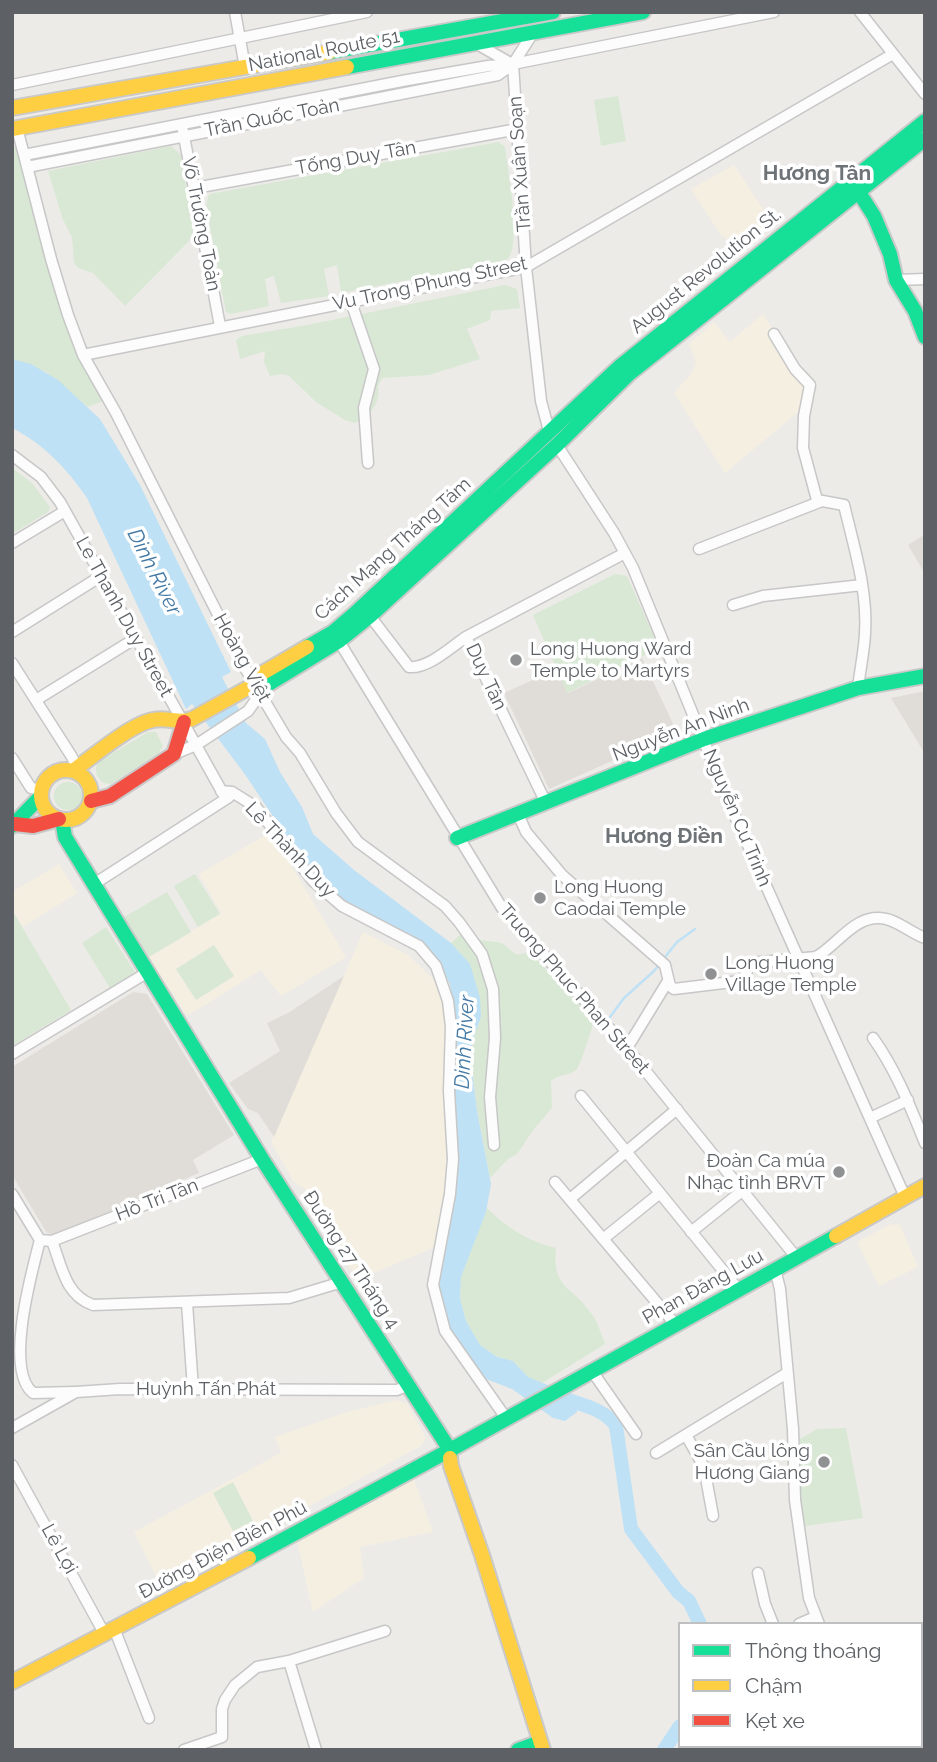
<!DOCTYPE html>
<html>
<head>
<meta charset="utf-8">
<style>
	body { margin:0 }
	#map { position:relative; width:937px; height:1762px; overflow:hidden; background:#edebe8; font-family:Raleway,sans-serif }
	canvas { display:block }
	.frame { position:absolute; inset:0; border:14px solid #5d6165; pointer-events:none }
	.legend { position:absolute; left:678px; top:1622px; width:245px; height:126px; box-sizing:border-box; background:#fff; border:2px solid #bec0c1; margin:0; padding:9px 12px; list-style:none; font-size:21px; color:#5d6165 }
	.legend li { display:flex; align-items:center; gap:14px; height:35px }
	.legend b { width:35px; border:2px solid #bec0c1 }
</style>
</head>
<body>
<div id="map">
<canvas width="937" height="1762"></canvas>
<div class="frame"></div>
<ul class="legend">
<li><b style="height:9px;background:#16e098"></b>Thông thoáng</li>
<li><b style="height:9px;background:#ffcf43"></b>Chậm</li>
<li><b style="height:9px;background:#f24e42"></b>Kẹt xe</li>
</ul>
</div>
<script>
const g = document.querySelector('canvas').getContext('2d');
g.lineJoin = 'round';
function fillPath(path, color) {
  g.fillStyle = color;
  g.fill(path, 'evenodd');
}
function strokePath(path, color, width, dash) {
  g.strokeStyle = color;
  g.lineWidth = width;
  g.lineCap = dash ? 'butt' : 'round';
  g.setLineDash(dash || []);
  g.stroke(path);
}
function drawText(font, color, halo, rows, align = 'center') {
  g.font = font + ' Raleway,sans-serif';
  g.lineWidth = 7;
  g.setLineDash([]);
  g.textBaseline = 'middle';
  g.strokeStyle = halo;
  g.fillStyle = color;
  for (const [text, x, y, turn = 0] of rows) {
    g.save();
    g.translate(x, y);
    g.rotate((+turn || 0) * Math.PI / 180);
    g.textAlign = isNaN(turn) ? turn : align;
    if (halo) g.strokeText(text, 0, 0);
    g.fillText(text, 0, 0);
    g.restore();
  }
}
const commercial = new Path2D(`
	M734,165L773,224L741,249L721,235L691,189Z
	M763,314L803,377L810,384L808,404L725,473L674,393L690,375L696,363L689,344L714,322L730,342Z
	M271,832L346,957L281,996L261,970L187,1016L148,957L221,913L199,874Z
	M59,864L77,893L23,927L12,910V892Z
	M363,932L408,955L439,985L446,1011L449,1178L437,1246L358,1280L315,1214L316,1203L305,1189L294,1182L271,1142Z
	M891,1224L900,1225L918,1267L879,1286L857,1242Z
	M397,1400L407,1404L422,1430L426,1439L421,1446L161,1586L134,1532L281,1453L275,1437L347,1412Z
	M414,1479L433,1532L360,1547L364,1578L313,1612L297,1541Z`);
const education = new Path2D(`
	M925,534V574L908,545Z
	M642,658L677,732L549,789L504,693L557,669L568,693Z
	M925,691V754L891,698Z
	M344,976L274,1137L258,1113L248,1109L229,1083L280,1051L267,1023L288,1013Z
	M133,992L147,994L234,1135L193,1160L199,1173L55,1235L47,1233L12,1175V1067Z`);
const green = new Path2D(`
	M618,96L626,141L601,146L594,100Z
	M499,142L505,147C508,173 521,236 509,258L502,262L341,293L337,265L324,269L329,296L281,303L274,276L265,279L269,306L231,314L226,312L206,206L209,194Z
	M12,146L17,148L22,156L65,322L74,345L103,401L88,407L46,372L12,359Z
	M171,146L181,155L194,236L125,306L93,273L78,268L74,263L72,237L63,220L48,171Z
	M505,285L517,289L520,308L491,311L490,320L467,329L480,359L429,375L382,378L378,386C381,403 370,416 355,423L345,420L316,402L289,376L282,374L270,376L264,362L265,351L240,359L236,340L242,336L307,325Z
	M12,468L32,483L50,507L48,512L12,534Z
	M615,574L627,576L659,648L567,693L533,615Z
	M148,732H156L163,746L158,754L111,784L103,783C96,776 94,771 98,762Z
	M54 796a14 14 0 1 1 28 0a14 14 0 1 1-28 0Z
	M195,874L220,914L198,927L174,886Z
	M167,892L191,932L149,957L124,917Z
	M12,910L71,1010L12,1046Z
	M106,927L135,972L110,988L82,943Z
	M463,932C479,942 480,940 497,942C512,944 510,961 529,951L594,1021C592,1028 580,1066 577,1069C570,1076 559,1074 551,1081L552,1108L534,1129L517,1154L508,1159L490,1178L477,1111L471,1060L472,1042L481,1017L470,964L451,943Z
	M214,945L234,976L196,1000L176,969Z
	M487,1208C506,1227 529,1242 556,1248C552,1290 573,1286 591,1313C598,1322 601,1334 605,1344L542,1383L528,1377L513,1361L497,1357L480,1345L466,1321L460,1299L461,1277Z
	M846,1428L863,1518L798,1527L795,1442L817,1429Z
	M233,1482L253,1521L233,1531L213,1493Z`);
const water = new Path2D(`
	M12,359L31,364L58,380L100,419L140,485L231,672L222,677L246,723L265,739L280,772L302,807L313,834L354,870L451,943L470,964L480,998L481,1017L472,1042L471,1061L477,1111L491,1184L486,1212L461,1277L460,1299L466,1321L480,1345L497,1357L513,1361L528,1377L575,1396L577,1412L565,1421L553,1418L512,1389L486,1379L450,1332L437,1284L453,1197L458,1147L452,1089L455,1022L450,984L440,966L422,945L403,932L364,916L332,891L295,849L244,773L192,704L186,709L87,498C67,469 44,444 12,428Z`);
const stream = new Path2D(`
	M610,1017L624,998L654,971L677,942L695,929`);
const river = new Path2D(`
	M558,1396C578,1405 603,1407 616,1426L631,1529L678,1592L689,1601L700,1624
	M664,1750L680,1726`);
const street = new Path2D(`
	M235,12L245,67
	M860,12L925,94
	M533,33L513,64L526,267L541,401L549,431
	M477,44L512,64
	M12,85L367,12
	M17,128L51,259L68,315L83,355L116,413L245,668L286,737L300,753L336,813L358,842L445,906L459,922L482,954L493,989L495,1038L490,1097L494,1145
	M183,131L220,326
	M24,155L402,81L488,66L513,64L774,12
	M27,167L498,75L512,65
	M195,188L518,129
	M896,280L925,279
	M351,302L374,369L364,408L368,463
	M774,334L795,369L810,385L804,416L803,448L817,500L844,505C854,547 868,591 865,634C864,652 860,670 858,688
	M83,355L526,267L893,54
	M557,445L614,533L633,568L730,805L905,1197
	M12,455L41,477L60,502L226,799
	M12,543L65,511
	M699,549L822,501
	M733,605L763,596L862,585
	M370,616L409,667C428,669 451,647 466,637
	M12,632L101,576
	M337,638L502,908L627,1048L796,1257
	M12,663L72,757L75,764L73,771
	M36,700L136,638
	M174,754L196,745L248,711L263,690
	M12,758L31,788L42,790
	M221,791L232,792L256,807L313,881L342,906L419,946L436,966L448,1001L451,1027L449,1091L453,1159L450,1194L433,1285L445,1331L506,1418
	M546,803L466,637L625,553
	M518,814L526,832L562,875L665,965L670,986L674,989L740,981L745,976L750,963L816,957C838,945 856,912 886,919C898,921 911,933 925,938
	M94,884L229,797
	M873,1038C896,1070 910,1106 925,1143
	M627,1048L668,981
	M12,1054L148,972
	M581,1096L738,1289
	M870,1118L908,1100
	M555,1182L675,1324
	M12,1194L40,1240L52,1241C62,1267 65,1295 93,1305L289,1298L342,1282
	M570,1199L677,1109
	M691,1232L742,1191
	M603,1239L660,1193
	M40,1240C32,1271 4,1370 33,1393L75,1392
	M52,1241L262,1159
	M775,1269L780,1289L793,1429L795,1500L809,1598L819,1624
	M187,1303L193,1389
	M592,1371L636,1434
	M12,1428L76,1392L120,1389L397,1390L409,1385
	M686,1435L704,1467L713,1516
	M656,1453L787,1373
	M12,1465L104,1633
	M758,1573L765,1604L773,1624
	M799,1624L815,1617
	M114,1628L149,1718
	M289,1661L316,1750
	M890,1746L891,1750
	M184,1750L222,1737V1709L225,1700L235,1685L257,1667L289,1661L385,1631`);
const fast = new Path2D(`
	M330,52L553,12
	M347,67L643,12
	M853,183L874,216L890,254L896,280L915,311L925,337
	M307,647L333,632L354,614L619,367L925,121
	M255,684L267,685L339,641L370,616L557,445L629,374L925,139
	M62,820L65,837L262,1159L450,1450V1458
	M12,826L41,796
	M457,838L704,739L858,688L925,676
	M249,1558L450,1450L836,1236
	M518,1750L540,1742`);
const slow = new Path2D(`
	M12,108L330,52
	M12,129L347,67
	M41 795a25 25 0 1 1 50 0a25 25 0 1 1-50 0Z
	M73,771C92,757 131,724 153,720C167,717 179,724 192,719L255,684L261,674L307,647
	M836,1236L925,1186
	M450,1458L451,1466L482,1555L543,1750
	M12,1682L249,1558`);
const jam = new Path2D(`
	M91,801L110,796L174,754L184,722
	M15,824L33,826L59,819`);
const markers = [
	[516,660,7,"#8f9193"],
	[540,898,7,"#8f9193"],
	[711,974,7,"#8f9193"],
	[839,1172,7,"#8f9193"],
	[824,1462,7,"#8f9193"]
];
const streetNames = [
	["National Route 51",324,51,-11],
	["Trần Quốc Toản",272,118,-11],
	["Tống Duy Tân",356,158,-10],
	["Trần Xuân Soạn",520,164,-94],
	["Võ Trường Toản",201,224,79],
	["August Revolution St.",706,271,-39],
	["Vu Trong Phung Street",430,284,-12],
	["Cách Mạng Tháng Tám",393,549,-42],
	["Le Thanh Duy Street",124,617,61],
	["Hoàng Việt",242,658,61],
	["Duy Tân",486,677,65],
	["Nguyễn An Ninh",681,730,-21],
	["Nguyễn Cư Trinh",737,818,67],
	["Lê Thành Duy",290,850,47],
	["Truong Phuc Phan Street",574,989,49],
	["Hồ Tri Tân",157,1200,-21],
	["Đường 27 Tháng 4",351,1260,57],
	["Phan Đăng Lưu",703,1287,-29],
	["Huỳnh Tấn Phát",206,1389],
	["Lê Lợi",59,1549,61],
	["Đường Điện Biên Phủ",223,1550,-28]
];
const poiNames = [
	["Long Huong Ward",530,649],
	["Temple to Martyrs",530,671],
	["Long Huong",554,887],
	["Caodai Temple",554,909],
	["Long Huong",725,963],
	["Village Temple",725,985],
	["Đoàn Ca múa",825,1161,"right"],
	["Nhạc tỉnh BRVT",825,1183,"right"],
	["Sân Cầu lông",810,1451,"right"],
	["Hương Giang",810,1473,"right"]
];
const neighbourhoodNames = [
	["Hương Tân",817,174],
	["Hương Điền",664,837]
];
const waterNames = [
	["Dinh River",154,572,63],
	["Dinh River",465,1042,-87]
];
fillPath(commercial, '#f5efe2');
fillPath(education, '#e0ddd8');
fillPath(green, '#d8e8d4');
fillPath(water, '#bee1f5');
strokePath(stream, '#bee1f5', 2.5);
strokePath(river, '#bee1f5', 14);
strokePath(street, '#c7c7c7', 13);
strokePath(fast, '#c9c9c9', 18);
strokePath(slow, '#c9c9c9', 18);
strokePath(jam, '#c9c9c9', 18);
strokePath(street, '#fcfcfc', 10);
strokePath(fast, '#16e098', 14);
strokePath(slow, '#ffcf43', 14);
strokePath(jam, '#f24e42', 14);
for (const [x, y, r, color] of markers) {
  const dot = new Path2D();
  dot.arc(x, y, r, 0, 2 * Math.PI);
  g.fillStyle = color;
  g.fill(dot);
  strokePath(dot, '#fff', 2.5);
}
drawText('19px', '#5d6165', '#fff', streetNames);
drawText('19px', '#5d6165', '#fff', poiNames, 'left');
drawText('bold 21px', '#6e7377', '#fff', neighbourhoodNames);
drawText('italic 21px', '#4479a4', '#fff', waterNames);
</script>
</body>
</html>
